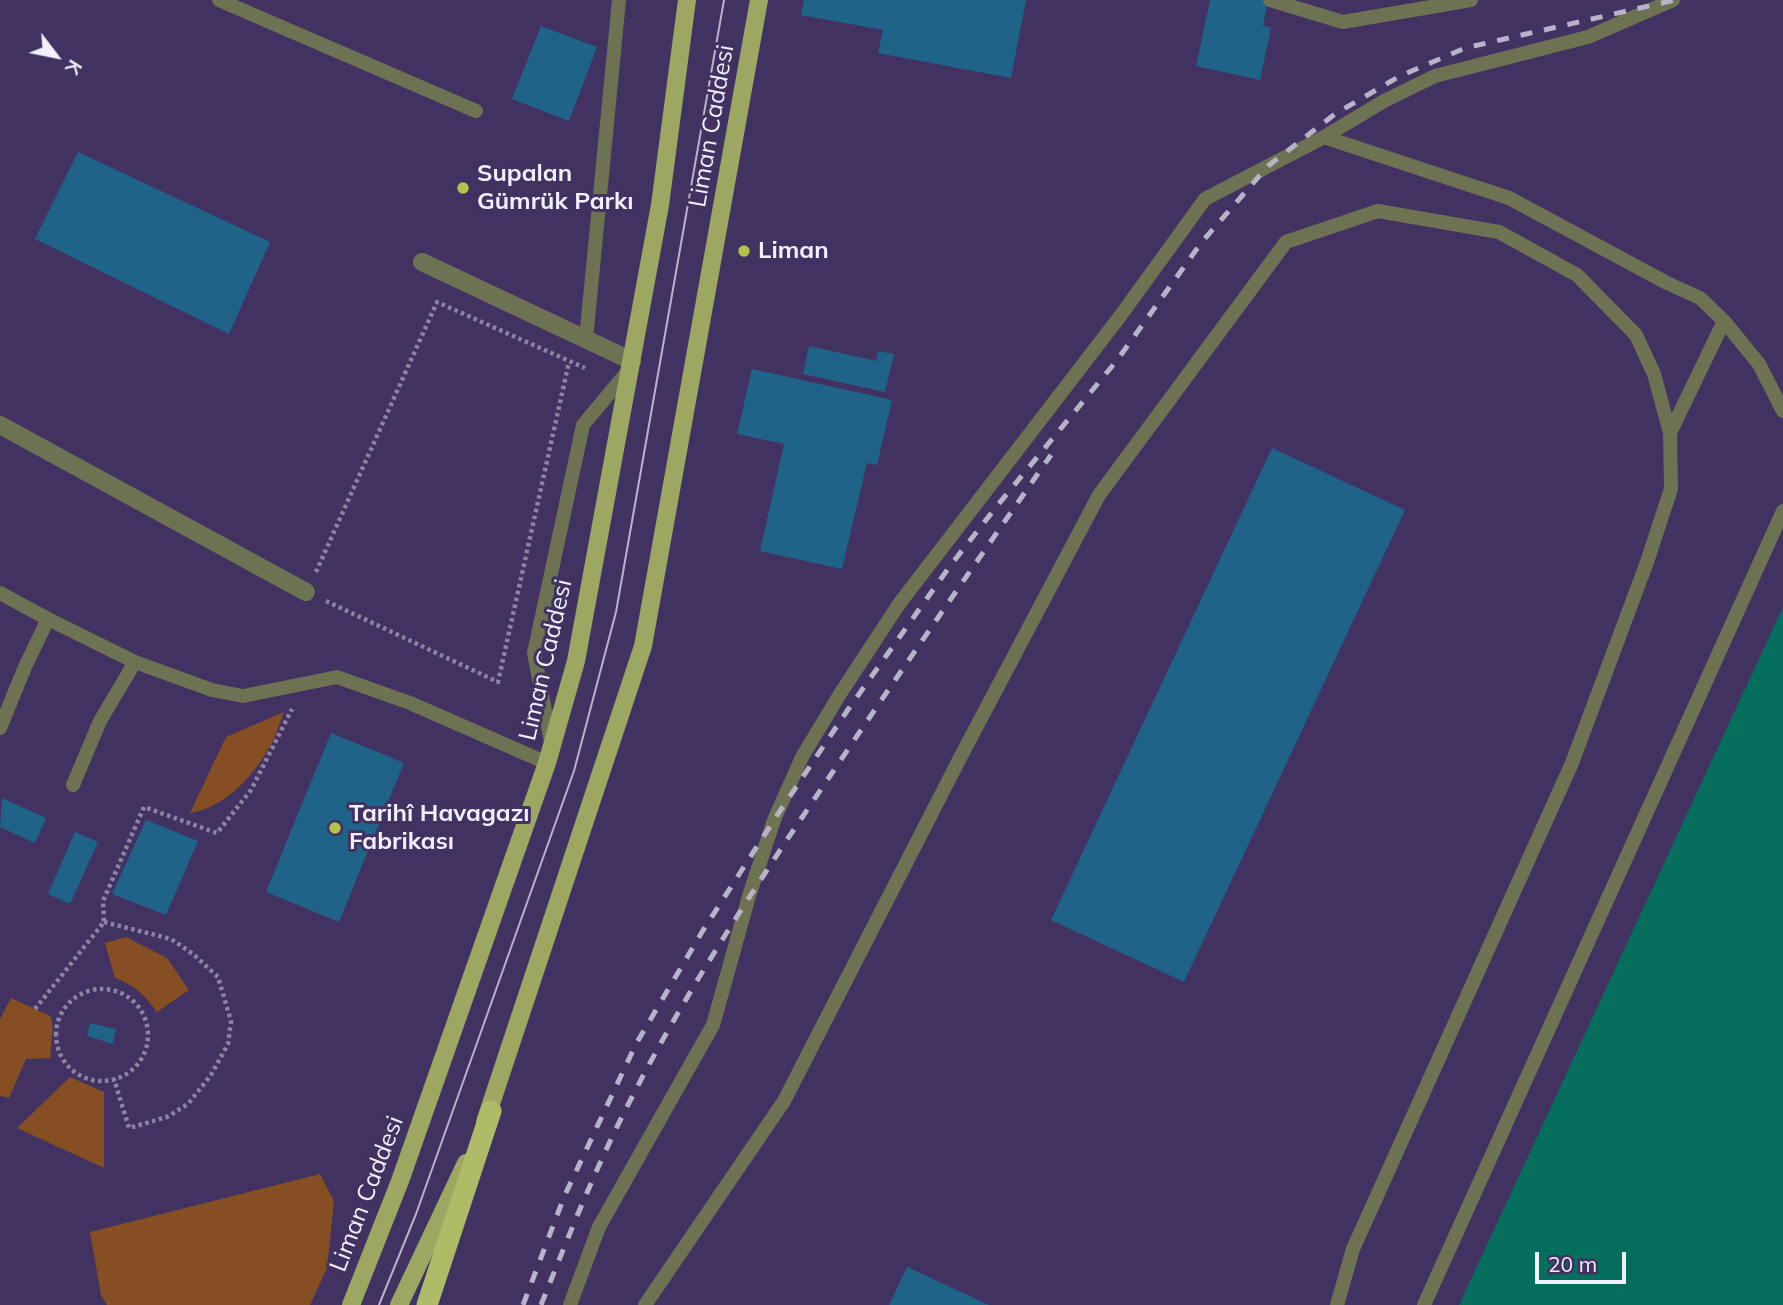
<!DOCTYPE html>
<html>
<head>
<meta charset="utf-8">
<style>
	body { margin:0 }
	#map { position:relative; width:1783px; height:1305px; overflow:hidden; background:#413262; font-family:Mulish,sans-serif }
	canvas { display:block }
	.north { position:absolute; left:21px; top:21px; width:70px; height:70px; -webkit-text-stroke:5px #413262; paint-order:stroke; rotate:122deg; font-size:19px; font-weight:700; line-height:28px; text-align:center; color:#f2f0fc }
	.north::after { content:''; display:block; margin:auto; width:24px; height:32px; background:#f2f0fc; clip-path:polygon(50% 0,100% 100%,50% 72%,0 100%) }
	.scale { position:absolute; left:1535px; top:1252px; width:91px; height:32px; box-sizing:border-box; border:4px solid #f2f0fc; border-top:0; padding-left:9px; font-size:21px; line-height:24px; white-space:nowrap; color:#f2f0fc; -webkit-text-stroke:5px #413262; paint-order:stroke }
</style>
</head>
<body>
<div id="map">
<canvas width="1783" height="1305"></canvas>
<div class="north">K</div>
<div class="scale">20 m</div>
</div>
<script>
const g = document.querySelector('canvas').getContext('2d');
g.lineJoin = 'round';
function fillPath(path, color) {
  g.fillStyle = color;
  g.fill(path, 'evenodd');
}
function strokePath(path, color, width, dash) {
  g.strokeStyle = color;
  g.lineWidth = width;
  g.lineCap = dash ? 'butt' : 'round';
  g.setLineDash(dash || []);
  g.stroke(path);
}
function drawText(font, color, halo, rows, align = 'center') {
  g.font = font + ' Mulish,sans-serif';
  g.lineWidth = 6;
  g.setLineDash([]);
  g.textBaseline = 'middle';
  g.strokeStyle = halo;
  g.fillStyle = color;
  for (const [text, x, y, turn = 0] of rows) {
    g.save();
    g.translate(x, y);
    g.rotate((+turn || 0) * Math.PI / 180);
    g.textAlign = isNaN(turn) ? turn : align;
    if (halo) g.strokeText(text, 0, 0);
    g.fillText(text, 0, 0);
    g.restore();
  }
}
const green = new Path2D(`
	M284,712C279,726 274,741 266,753C249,781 222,808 190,813L226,737Z
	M126,937L167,958L189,990L157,1012C145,995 134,985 115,978L105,943Z
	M11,998L50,1016C56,1028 49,1045 51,1058L26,1059L9,1098L0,1096V1019Z
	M70,1077L104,1092V1168L17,1128Z
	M320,1174L334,1201L327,1268L310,1305H107L101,1295L90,1232Z`);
const water = new Path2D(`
	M1783,607V1305H1459Z`);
const building = new Path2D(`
	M804,0H1026L1011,78L878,53L883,30L801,15Z
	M1210,0H1268L1263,26L1271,28L1260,80L1196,66Z
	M541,26L597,47L569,121L512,99Z
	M78,152L270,242L229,334L35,239Z
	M809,346L876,361L878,351L894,354L885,392L803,374Z
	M752,369L892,400L877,465L867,463L842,569L760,551L784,444L737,434Z
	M1272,448L1405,510L1184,982L1051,920Z
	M331,733L404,763L339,922L266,892Z
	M2,798L46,818L35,843L0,827Z
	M146,820L198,841L166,915L112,894Z
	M75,832L98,842L70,904L48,894Z
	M90,1023L116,1029L113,1044L87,1036Z
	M907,1267L989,1305H889Z`);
const path = new Path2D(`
	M316,572L437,302L585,368
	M326,601L498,682L569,362
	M104,922L171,939L193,954L218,977L231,1021L228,1044L211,1075L188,1104L167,1117L129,1128L114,1079
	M56 1035a46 46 0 1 1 92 0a46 46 0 1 1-92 0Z
	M35,1009L104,922L103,901L144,807L217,833L251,790L292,709`);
const lane = new Path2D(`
	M219,0L476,111
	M1270,0L1343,22L1471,0
	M1324,137L1509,198L1667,283L1700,298L1724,321L1759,364L1783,411
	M586,339L619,0
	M1670,433L1724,321
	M0,593L48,619L135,662L212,690L243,696L337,677L410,703L547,763
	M0,728L25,667L48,619
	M552,747L534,653L583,425L628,371
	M73,785L100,721L135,662
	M570,1305L599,1227L713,1025L749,896L774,820L802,757L840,694L899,604L1121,315L1205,199L1324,137L1384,101L1435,76L1588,37L1673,0
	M645,1305L784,1101L960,758L1099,495L1286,242L1378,211L1499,232L1577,275L1636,335L1654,374L1670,433L1671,489L1647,562L1572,763L1353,1249L1337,1305
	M1424,1305L1783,511`);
const street = new Path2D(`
	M422,262L632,361
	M0,425L306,592`);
const primary = new Path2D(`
	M485,1122L643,646L759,0
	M351,1305L400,1181L547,763L576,661L660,205L687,0
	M399,1305L466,1163`);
const highway = new Path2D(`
	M427,1305L491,1111`);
const tram = new Path2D(`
	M379,1305L416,1214L574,771L616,612L724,0`);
const rail = new Path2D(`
	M523,1305L564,1197L636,1044L702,932L774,820L847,711L950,566L997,506L1118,359L1201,243L1268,166L1335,114L1400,76L1465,48L1675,0
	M541,1305C569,1235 597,1164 632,1097C690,984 761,878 832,773C904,666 977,561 1051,455`);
const markers = [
	[463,188,7,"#b2c34c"],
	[744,251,7,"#b2c34c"],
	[335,828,7,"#b2c34c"]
];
const streetNames = [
	["Liman Caddesi",712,126,-80],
	["Liman Caddesi",546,660,-77],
	["Liman Caddesi",367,1194,-69]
];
const poiNames = [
	["Supalan",477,174],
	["Gümrük Parkı",477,202],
	["Liman",758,251],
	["Tarihî Havagazı",349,814],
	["Fabrikası",349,842]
];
fillPath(green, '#864f23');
fillPath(water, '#066e5c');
fillPath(building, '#1f6388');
strokePath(path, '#8d84a4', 4.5, [3.5, 3.5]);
strokePath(lane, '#6d7352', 14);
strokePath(street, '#6d7352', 18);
strokePath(primary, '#9ca762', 18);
strokePath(highway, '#afbc67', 21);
strokePath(tram, '#b9b3ca', 2);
strokePath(rail, '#b9b3ca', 5, [12, 12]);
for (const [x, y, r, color] of markers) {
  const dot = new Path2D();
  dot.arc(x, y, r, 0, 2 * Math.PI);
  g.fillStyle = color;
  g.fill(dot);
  strokePath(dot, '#413262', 2.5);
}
drawText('24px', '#f2f0fc', '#413262', streetNames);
drawText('bold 24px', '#f2f0fc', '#413262', poiNames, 'left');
</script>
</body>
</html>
